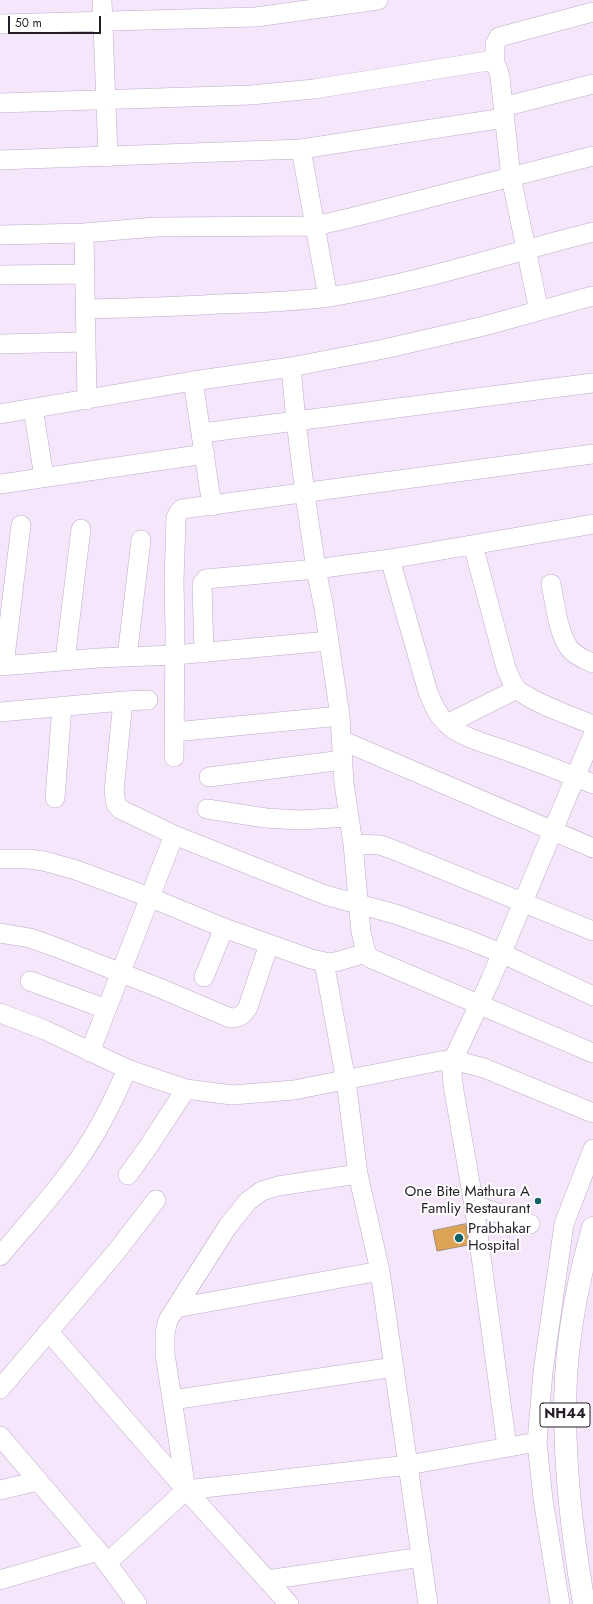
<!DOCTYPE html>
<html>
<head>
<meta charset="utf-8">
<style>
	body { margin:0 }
	#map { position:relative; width:593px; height:1604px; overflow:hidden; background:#f5e6fc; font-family:Jost,sans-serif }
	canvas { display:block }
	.scale { position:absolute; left:8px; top:16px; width:93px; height:18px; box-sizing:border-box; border:2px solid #251e28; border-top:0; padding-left:5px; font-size:12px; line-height:14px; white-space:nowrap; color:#251e28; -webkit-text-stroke:3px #fff; paint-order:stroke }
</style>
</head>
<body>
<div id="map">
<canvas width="593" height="1604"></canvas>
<div class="scale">50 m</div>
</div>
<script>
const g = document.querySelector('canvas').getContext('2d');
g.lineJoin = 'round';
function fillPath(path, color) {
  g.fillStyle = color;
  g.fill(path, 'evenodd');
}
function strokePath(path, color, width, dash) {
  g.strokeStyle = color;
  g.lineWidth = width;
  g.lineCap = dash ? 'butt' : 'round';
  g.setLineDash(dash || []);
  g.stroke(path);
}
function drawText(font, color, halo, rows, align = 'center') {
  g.font = font + ' Jost,sans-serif';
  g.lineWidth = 4;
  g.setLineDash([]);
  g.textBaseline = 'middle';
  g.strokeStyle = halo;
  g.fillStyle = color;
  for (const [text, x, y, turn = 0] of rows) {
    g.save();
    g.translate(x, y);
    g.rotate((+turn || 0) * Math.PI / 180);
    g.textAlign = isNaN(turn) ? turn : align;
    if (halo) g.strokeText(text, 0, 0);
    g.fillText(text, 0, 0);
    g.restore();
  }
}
const building = new Path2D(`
	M466,1224L468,1245L437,1251L433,1231Z`);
const minor = new Path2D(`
	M102,0L108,157
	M0,24L256,17L378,0
	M495,64V44L499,37L593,12
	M0,103L251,95L314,89L488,61C497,63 498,69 500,77L511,177L539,311
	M503,107L593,84
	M301,149L315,226L354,217L593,156
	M0,160L301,149L504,118
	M84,233L87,400
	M0,235L84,233L156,227L315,226L328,297
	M0,275L85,274
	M85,309C129,308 174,307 218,304C255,303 292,302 329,297C419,283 505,254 593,232
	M0,344L85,342
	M291,367L296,421L305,494L316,569L324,608L340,716L344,783L353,844L361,932L366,953L370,958L593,1053
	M193,381L212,506
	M33,408L44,477
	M0,414L193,381L291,367L384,349L484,326L593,296
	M202,433L593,383
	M0,484L205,454
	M473,545L506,668C509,675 512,685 518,690C535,704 572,716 593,725
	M390,559L428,692C433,704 437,714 446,723C461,738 491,745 510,752C538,762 566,773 593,784
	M551,584C555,603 558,633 569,648C575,656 585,660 593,663
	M204,653L202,584L206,579L316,569L390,559L593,524
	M127,657L141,540
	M65,660L81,529
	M4,665L21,525
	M0,666L98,658L175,655L329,641
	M123,701L114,791L116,804L120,809L174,835L325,895L395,914L466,939L501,953L593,996
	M0,712L123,701L148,700
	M447,724L517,689
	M174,732L340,716
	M341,740L593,848
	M174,757L175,630L174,582L176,518L178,513L182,509L593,454
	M209,777L343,760
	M55,798L62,706
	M207,809L266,818L300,820L348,817
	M353,844L380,845L394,850L593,931
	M0,859H28L44,861L76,870L149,897L224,928L311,959L330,963L339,961L366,953
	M0,933L30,938L58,948L162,989L230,1018C240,1018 243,1015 248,1007L269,944
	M324,962L346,1081L358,1174L380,1271L428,1604
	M204,977L224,928
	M30,981L106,1009
	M0,1013L45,1030L127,1069L156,1079L186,1089L232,1095L294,1090L440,1061L453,1060L484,1068L593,1113
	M90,1052L174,835
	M128,1175L146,1150L186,1089
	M474,1205L454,1091L452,1075L453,1060L490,981L593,735
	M0,1256C26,1225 53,1196 76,1163C97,1134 113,1102 127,1069
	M176,1308L380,1271
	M49,1332L186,1490L289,1604
	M0,1389L116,1252L156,1200
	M172,1400L394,1367
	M0,1436L98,1551L137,1604
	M507,1447L474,1205L530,1224
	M0,1490L38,1481
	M186,1490L165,1354V1333L168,1320L228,1226L248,1201L262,1191L278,1186L358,1174
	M107,1563L186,1490L408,1465L537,1442
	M0,1580L98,1551
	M267,1580L422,1557
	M560,1604L543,1499L537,1442L543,1372L564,1224L593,1149`);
const highway = new Path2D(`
	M584,1604C571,1529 562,1453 566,1377C569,1327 579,1276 593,1228`);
const markers = [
	[538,1201,4,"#106166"],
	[459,1238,5,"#106166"]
];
const shields = [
	[565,1415,50]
];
const shieldNames = [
	["NH44",565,1415]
];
const poiNames = [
	["One Bite Mathura A",530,1192],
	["Famliy Restaurant",530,1209],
	["Prabhakar",468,1229,"left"],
	["Hospital",468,1246,"left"]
];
fillPath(building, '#dda354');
strokePath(building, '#a18d74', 1);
strokePath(minor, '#bdabc6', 20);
strokePath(highway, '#bdabc6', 23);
strokePath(minor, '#fff', 19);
strokePath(highway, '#fff', 22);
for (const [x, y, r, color] of markers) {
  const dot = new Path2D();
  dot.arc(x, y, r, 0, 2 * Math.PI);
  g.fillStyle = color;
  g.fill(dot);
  strokePath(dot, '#fff', 1.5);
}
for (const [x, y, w] of shields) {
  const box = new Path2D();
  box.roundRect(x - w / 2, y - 12, w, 24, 3);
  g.fillStyle = '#fff';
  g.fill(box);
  strokePath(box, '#251e28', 1);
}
drawText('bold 14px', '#251e28', null, shieldNames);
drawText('15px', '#251e28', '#fff', poiNames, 'right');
</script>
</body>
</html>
